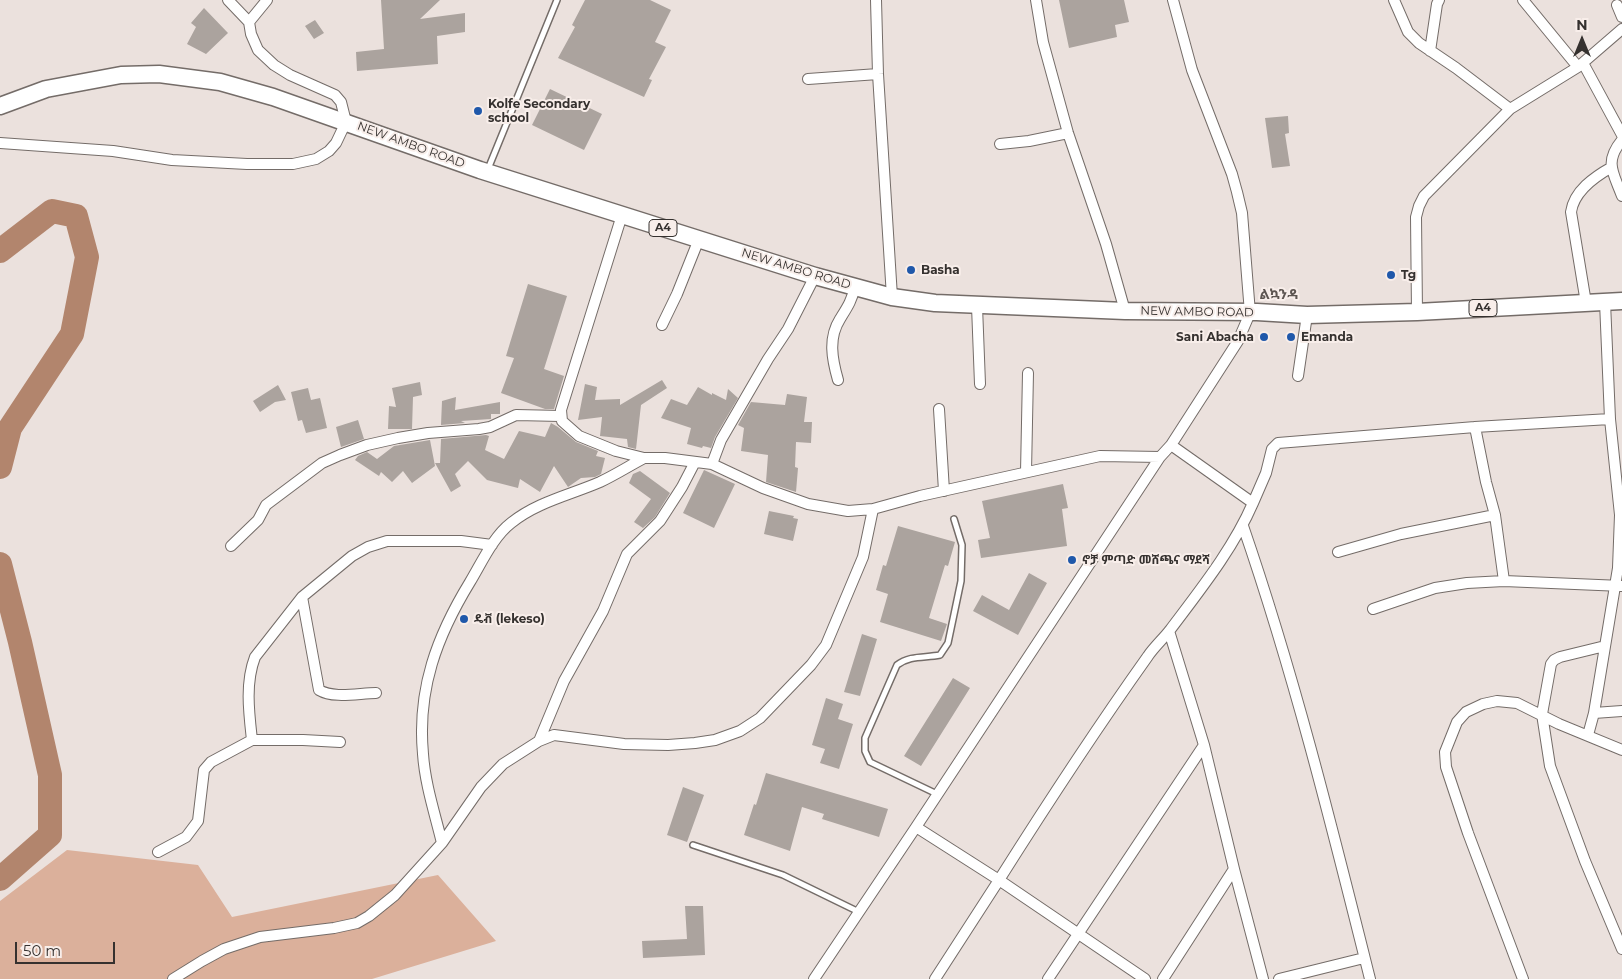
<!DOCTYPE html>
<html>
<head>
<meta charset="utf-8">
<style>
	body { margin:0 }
	#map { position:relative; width:1622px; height:979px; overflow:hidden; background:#ebe1dd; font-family:Montserrat,sans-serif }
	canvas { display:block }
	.north { position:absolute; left:1557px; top:15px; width:50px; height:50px; -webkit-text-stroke:4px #f8eeea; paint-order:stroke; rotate:0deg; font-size:14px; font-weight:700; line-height:20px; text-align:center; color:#35312f }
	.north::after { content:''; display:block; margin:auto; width:18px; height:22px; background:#35312f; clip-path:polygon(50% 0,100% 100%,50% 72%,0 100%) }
	.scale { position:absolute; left:15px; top:942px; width:100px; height:22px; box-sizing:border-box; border:2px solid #35312f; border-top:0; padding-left:6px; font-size:15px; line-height:18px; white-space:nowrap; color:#35312f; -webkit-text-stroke:4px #f8eeea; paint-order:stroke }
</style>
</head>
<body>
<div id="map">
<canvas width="1622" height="979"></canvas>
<div class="north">N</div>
<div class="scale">50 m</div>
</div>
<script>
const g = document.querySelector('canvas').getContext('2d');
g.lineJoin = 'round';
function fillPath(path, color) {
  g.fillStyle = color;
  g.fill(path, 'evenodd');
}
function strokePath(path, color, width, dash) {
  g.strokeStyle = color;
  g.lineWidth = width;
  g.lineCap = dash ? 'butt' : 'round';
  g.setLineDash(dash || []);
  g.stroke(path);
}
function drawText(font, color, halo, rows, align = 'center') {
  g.font = font + ' Montserrat,"Noto Sans Ethiopic",sans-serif';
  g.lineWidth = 4;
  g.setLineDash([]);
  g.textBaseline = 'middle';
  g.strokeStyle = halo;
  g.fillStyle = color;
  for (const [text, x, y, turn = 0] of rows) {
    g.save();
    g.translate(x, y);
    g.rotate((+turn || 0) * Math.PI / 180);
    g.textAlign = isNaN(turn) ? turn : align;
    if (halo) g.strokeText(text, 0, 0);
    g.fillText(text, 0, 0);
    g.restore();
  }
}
const green = new Path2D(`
	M67,850L198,865L232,917L438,875L496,941L372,979H0V901Z`);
const river = new Path2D(`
	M0,251L52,211L76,216L87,257L72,334L10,428L0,467
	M0,564L20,642L50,775V835L0,879`);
const building = new Path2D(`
	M381,0H440L420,19L465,13V32L437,36L438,64L357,71L356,52L384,49Z
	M585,0H650L671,10L655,42L666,47L649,79L652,80L644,97L558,58L575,27L572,25Z
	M1059,0H1124L1129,22L1115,25L1117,37L1069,48Z
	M204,8L228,33L206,54L187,44L196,27L191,23Z
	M315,20L324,33L314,39L305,26Z
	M550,89L602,114L584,150L532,125Z
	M1288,116L1289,133L1285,134L1290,166L1272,168L1265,118Z
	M528,284L567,296L544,369L564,376L554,409H545L501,393L514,358L506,356Z
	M662,380L667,388L641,405L636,449L628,447L627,439L600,436L602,417L578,420L585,384L597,387L595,400L620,399V405Z
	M420,382L422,395L413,397L412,429H388L389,406L396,407L392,388Z
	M278,385L286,400L275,402L260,412L253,401Z
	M698,387L712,395V393L726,400L728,389L738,398L715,437L711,448L703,446L702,448L687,444L691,428L661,418L671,399L687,405Z
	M308,388L311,400L320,398L327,428L306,433L302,420L298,421L291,392Z
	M787,394L807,397L804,422H812L811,443L796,442L795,467L798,468L796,492L766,482L768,455L741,451L744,428L738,425L751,402L785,405Z
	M456,397L455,410L500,402V414H491V419L461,421L465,423L441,425L442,401Z
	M358,420L364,439L341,447L336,427Z
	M551,423L558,427L576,442L598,451L596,456L605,458L601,474L595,477L581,478L568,487L554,466L540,492L520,479L518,488L487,480L468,461L455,474L461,486L451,492L435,463H440L441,439L486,435L489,436L485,450L504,459L519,431L545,437Z
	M430,440L435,466L412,483L403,471L392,482L381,472L379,476L355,460L358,456L367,452L377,459L394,446Z
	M704,470L735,484L714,528L683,513Z
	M640,471L670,493L655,517L643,528L634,522L651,499L629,483L633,474Z
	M1063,484L1068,508L1062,509L1067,546L981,558L978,540L990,538L982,501Z
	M769,511L794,516L793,518L798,519L793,541L764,534Z
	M898,526L955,542L948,566L945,565L929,618L947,624L941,641L880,622L888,594L876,590L883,565L886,566Z
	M1029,573L1047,583L1018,635L973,611L982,595L1009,610Z
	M862,634L877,639L860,696L844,692Z
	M953,678L970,688L921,766L904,756Z
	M826,698L843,704L838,719L853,724L839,769L820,763L825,749L812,745Z
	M766,773L888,809L879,837L822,819L824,814L802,807L790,851L744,835L754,804L756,805Z
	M683,787L704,795L687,842L667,835Z
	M685,906H703L705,955L643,958L642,941L687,939Z`);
const lane = new Path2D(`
	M488,169L557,0
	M937,794L870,762L865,751V738L897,665C910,655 925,658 940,655L948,643L961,581L962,545L954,519
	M693,845L783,875L859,912`);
const street = new Path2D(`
	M876,0L878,74L892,297
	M1036,0L1043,42L1068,133L1106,244L1125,311
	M1394,0L1408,32L1419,43L1456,68L1510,109
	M1617,5L1622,17
	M249,22L267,0
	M1430,51L1437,4L1439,0
	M1583,63L1622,135
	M1578,67L1622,29
	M808,79L878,74
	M1622,140C1604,162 1613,172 1622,196
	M0,143L113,151L172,160L247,164H293L316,159L329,151L336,143L346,122L341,102L335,95L290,75L274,65L258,50L251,34L249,22L228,0
	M1000,144L1029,141L1068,133
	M622,215L561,410L562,421L579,436L616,451L644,458H665L712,464L763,488L808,504L848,511L873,509L920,496L1100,456L1160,457
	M1605,302L1610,419
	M1586,303L1571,212C1574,191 1594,177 1612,167
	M977,306L980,384
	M1417,312L1416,217L1419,206L1424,196L1510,109L1578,67L1523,0
	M662,325L677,294L699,239
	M1298,376L1307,315
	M838,380C832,359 828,338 840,319C848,306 851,302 855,287
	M939,409L944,491
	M1475,427L1486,482L1495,515L1504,581
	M1171,445L1253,503L1266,473L1272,449L1278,443L1475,427L1610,419L1620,515L1618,568L1594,713L1622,711
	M712,464L721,440L768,359L788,329L815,276
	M1026,472L1028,373
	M1243,526C1294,674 1332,827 1370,979
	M231,546L258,520L266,505L322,463L340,455L367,445L398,438L428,433L479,429L490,427L516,415L561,416
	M1338,552L1401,534L1495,515
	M302,597L319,690C334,699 359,693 376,693
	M1373,609L1435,588L1467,583L1504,581L1622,586
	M1605,646L1560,657L1554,660L1551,664L1542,714L1550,766L1585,861L1622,949
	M1588,735L1594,713
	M252,740H303L340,742
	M539,741L564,681L603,611L627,554L660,521L682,487L695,462
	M916,827L999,880C1047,804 1096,729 1148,656C1154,647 1163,639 1170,630C1200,590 1233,549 1253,503
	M442,843C435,814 425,784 423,754C417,689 437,636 470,582C482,562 493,537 511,523C537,502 570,495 600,482C615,475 629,466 644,458
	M158,852L186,837L198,821L204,770L211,762L252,740C249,713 245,683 255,657L302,597L352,556L368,547L387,541H461L492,545
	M1234,869L1263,979
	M173,979L202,961L224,949L260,937L334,928L357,923L369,916L395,895L442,843L481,787L503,764L539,741L554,735L624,744L668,745L695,743L715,740L740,731L760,718L811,665L826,645L863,557L873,509
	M814,979L916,827L1160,457L1171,445L1238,341L1250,313L1242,213L1237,192L1232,174L1192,70L1173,0
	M935,979L999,880L1145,979
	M1048,979L1204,745
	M1163,979L1234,869L1204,745L1169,631
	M1279,979L1364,958
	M1523,979L1468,833L1446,767L1445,752L1457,722L1466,712L1483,704L1497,701L1517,703L1559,724L1622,750`);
const primary = new Path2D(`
	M0,106L46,89L121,75L159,74L220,82L273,97L480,170L815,276L892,297L935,303L1125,311L1257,312L1307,315L1417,312L1622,301`);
const markers = [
	[478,111,5,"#1f58aa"],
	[911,270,5,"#1f58aa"],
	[1391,275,5,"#1f58aa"],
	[1264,337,5,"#1f58aa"],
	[1291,337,5,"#1f58aa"],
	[1072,560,5,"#1f58aa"],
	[464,619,5,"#1f58aa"]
];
const shields = [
	[663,228,28],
	[1483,308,28]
];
const shieldNames = [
	["A4",663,228],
	["A4",1483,308]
];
const poiNames = [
	["Kolfe Secondary",488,104],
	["school",488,118],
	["Basha",921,270],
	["Tg",1401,275],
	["Sani Abacha",1254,337,"right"],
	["Emanda",1301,337],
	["ኖቻ ምጣድ መሸጫና ማደሻ",1082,560],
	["ዴቭ (lekeso)",474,619]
];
const streetNames = [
	["NEW AMBO ROAD",411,145,20],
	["NEW AMBO ROAD",796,269,17],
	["NEW AMBO ROAD",1197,312,1]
];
const neighbourhoodNames = [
	["ልኳንዳ",1279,295]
];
fillPath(green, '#dbb09b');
strokePath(river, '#b2856d', 24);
fillPath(building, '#aba39e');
strokePath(lane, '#746c68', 8);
strokePath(street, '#746c68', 12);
strokePath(primary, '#746c68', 19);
strokePath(lane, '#fff', 5);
strokePath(street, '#fff', 10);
strokePath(primary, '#fff', 16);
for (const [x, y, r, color] of markers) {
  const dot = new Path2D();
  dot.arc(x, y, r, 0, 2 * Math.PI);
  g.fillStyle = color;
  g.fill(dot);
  strokePath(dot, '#f8eeea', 2);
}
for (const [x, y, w] of shields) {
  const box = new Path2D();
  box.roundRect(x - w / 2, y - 8.5, w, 17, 4);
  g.fillStyle = '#f8eeea';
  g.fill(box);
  strokePath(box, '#35312f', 1);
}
drawText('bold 11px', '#35312f', null, shieldNames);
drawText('bold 12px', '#35312f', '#f8eeea', poiNames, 'left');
drawText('12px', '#35312f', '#f8eeea', streetNames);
drawText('bold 14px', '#5d5551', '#f8eeea', neighbourhoodNames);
</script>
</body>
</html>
